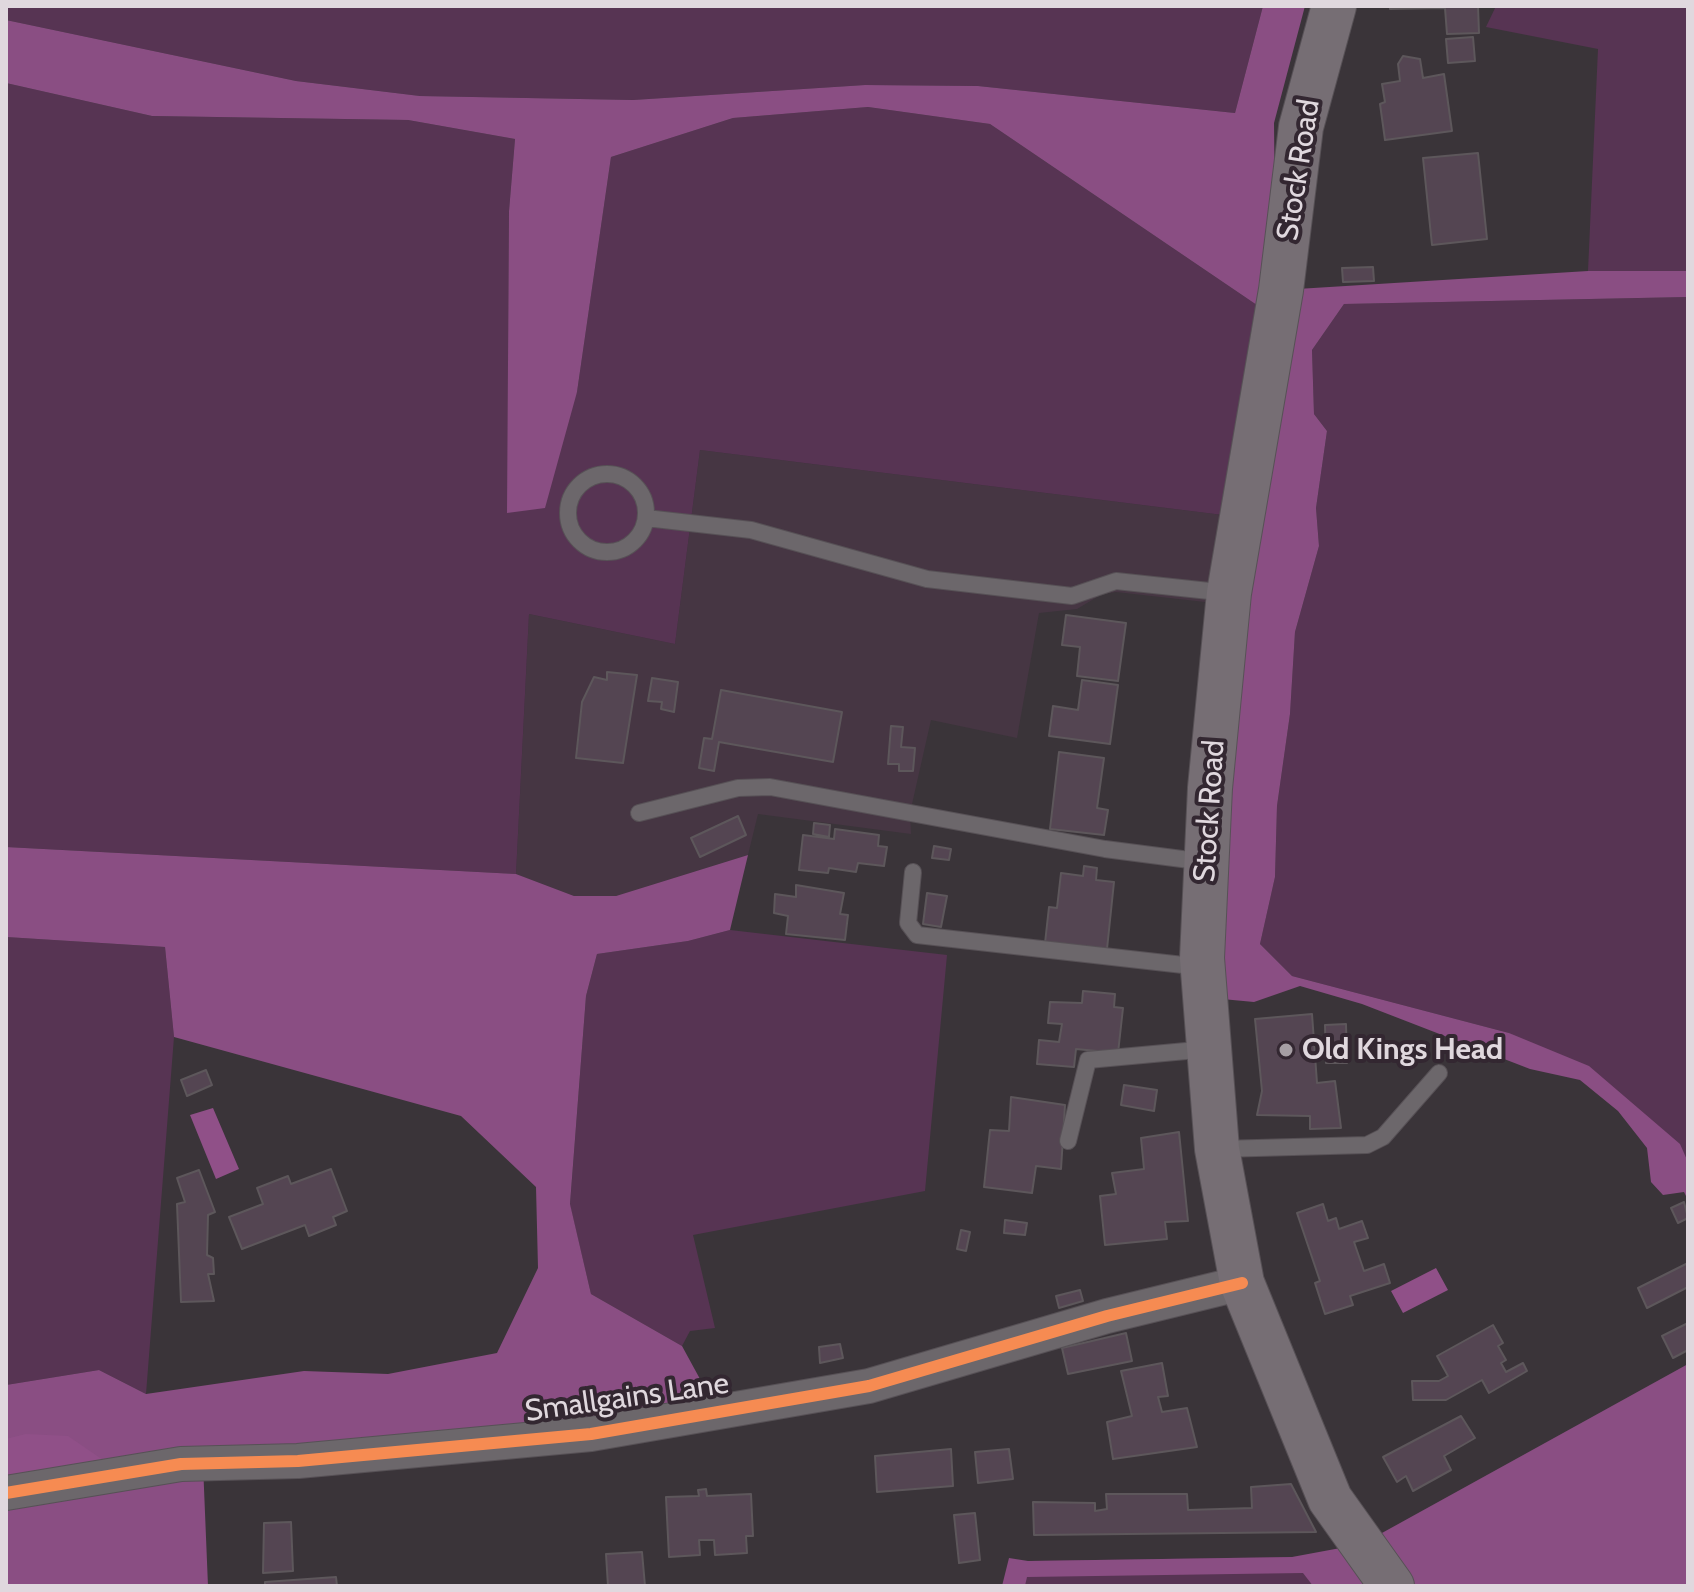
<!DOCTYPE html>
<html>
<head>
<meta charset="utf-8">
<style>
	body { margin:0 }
	#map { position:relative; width:1694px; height:1592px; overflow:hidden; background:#3a3439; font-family:Cabin,sans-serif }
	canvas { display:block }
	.frame { position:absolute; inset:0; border:8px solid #e0d8de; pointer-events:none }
</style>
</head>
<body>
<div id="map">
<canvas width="1694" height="1592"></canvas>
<div class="frame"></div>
</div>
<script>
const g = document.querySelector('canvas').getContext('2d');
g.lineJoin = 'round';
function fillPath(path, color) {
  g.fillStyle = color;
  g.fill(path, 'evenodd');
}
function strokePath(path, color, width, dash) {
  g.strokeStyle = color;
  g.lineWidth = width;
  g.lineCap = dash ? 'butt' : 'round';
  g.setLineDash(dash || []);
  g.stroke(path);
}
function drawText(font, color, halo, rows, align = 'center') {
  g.font = font + ' Cabin,sans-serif';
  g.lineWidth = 8;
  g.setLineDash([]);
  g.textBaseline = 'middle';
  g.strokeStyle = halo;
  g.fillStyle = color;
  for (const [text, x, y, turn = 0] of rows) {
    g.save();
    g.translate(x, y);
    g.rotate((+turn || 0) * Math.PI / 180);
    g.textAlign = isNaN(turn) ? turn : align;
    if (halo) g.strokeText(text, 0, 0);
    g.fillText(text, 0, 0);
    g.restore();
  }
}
const built = new Path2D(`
	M700,450L1223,515L1205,602L1116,592L1102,594L1077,609L1039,613L1017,738L931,720L910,813L911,834L758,814L748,855L616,896H574L516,874L529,614L675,644Z`);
const green = new Path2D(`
	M6,6H1263L1235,113L978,86L865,85L633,100L420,96L296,81L6,20Z
	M1496,6H1688V271H1588L1598,49L1486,27Z
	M6,83L152,116L408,120L515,139L509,211L508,513L577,392L611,157L733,118L868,107L990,124L1276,318L1223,515L700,450L675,644L529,614L516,874L6,847Z
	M1688,297V1162L1679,1144L1509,1033L1292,976L1260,944L1275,877L1277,806L1290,714L1295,632L1319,546L1316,508L1327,431L1314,414L1312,350L1344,304Z
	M730,930L947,955L925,1191L693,1235L715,1328L690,1331L682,1346L591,1294L570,1205L586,996L597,954L688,941Z
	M6,937L165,947L174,1037L146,1394L99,1370L6,1385Z
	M1293,1557L1313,1586H1025L1028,1561Z`);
const forest = new Path2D(`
	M1263,6H1305L1274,123L1276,312L1281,290L1588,271H1688V297L1344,304L1312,350L1314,414L1327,431L1316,508L1319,546L1295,632L1290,714L1277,806L1275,877L1260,944L1292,976L1509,1033L1589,1066L1680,1144L1688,1162V1200L1684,1192L1663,1195L1651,1182L1647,1148L1618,1111L1580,1080L1530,1069L1362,1004L1300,986L1254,1002L1222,999L1202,958L1276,318L990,124L868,107L733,118L611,157L577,392L545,508L507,513L509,211L515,139L408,120L152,116L6,83V20L296,81L420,96L633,100L865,85L978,86L1235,113Z
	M6,847L516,874L574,896H616L748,855L730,930L688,941L597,954L586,996L570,1204L591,1294L682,1346L718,1412L203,1464L208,1586H6V1385L99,1370L146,1394L304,1371L388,1374L497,1353L538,1268L536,1187L461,1116L174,1037L165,947L6,937Z
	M1688,1364V1586H1313L1303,1573L1027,1577L1025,1586H1002L1009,1558L1028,1561L1292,1557L1362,1544Z`);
const water = new Path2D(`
	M213,1108L239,1169L216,1179L190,1115Z
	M1436,1268L1448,1290L1403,1313L1391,1291Z
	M26,1434L68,1436L103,1460L6,1483V1439Z`);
const building = new Path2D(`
	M1390,6H1478L1479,33L1447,34L1445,8L1390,9Z
	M1473,37L1475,61L1448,63L1446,39Z
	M1403,56L1420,59L1423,78L1444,74L1452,131L1385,140L1380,104L1385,102L1382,84L1400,81L1398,64Z
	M1478,153L1487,239L1432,245L1423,158Z
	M1373,267L1374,281L1343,282L1342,268Z
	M1066,615L1126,623L1118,681L1077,676L1080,647L1062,645Z
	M607,672L637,675L623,763L576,758L582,702L594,677L607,680Z
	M652,678L678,682L674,712L661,709L662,702L648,701Z
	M1082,680L1118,685L1110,744L1049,736L1053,706L1078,710Z
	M721,690L842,712L833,762L719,742L714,771L699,768L704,738L712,739Z
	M891,726L903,727L901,747L915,748L913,771H899V764H888Z
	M1059,752L1104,758L1097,808L1108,810L1104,835L1050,829Z
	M738,816L746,835L700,857L691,838Z
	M814,823L830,825L829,837L813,834Z
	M835,829L879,835L878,846L887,847L884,866L858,863L856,872L829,868L828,873L799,870L803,835L834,839Z
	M934,846L951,849L949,860L932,858Z
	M1084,866L1097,868L1096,880L1114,882L1107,949L1045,943L1049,907L1057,908L1061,873L1083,876Z
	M796,885L844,893L840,914L848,915L845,940L786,934L788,916L774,913L775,894L796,897Z
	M927,893L947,896L941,927L923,924Z
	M1083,991L1115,994L1114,1007L1123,1008L1118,1053L1076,1049L1074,1067L1037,1064L1039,1040L1059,1042L1062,1024L1048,1023L1050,1002L1082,1003Z
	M1312,1014L1317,1083L1335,1081L1341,1128L1310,1129V1116L1257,1115L1262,1091L1255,1019Z
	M1346,1024L1347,1063H1326L1325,1025Z
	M206,1070L212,1085L187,1096L181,1080Z
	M1124,1085L1157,1090L1154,1111L1121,1105Z
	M1011,1097L1065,1105L1061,1169L1036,1166L1032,1193L984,1187L990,1130L1009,1131Z
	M1179,1132L1188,1221L1165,1222L1167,1239L1105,1245L1100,1196L1116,1194L1112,1173L1144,1169L1141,1138Z
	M331,1169L347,1211L333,1217L336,1225L309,1236L305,1225L242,1249L229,1217L263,1204L257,1188L288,1176L291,1184Z
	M199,1170L215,1212L208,1215L207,1255L213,1258L214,1274H208L214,1301L181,1302L177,1204L185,1202L177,1178Z
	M1684,1202L1688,1218L1678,1223L1671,1208Z
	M1323,1204L1328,1221L1336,1218L1339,1229L1362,1221L1368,1238L1354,1242L1364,1271L1384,1264L1390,1283L1350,1296L1353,1305L1325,1314L1315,1283L1320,1281L1297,1213Z
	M1005,1220L1027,1223L1025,1235L1004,1233Z
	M961,1230L970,1232L966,1251L957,1249Z
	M1688,1263V1287L1647,1308L1638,1288Z
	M1080,1290L1083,1301L1059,1308L1056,1296Z
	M1688,1323V1350L1673,1358L1662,1336Z
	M1493,1325L1503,1343L1498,1346L1506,1360L1501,1363L1506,1372L1523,1363L1527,1371L1489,1393L1482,1380L1446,1400H1413L1412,1381H1439L1448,1376L1437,1356Z
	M1126,1333L1132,1361L1068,1374L1062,1348Z
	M840,1344L843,1358L820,1363L819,1347Z
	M1162,1363L1168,1396L1158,1397L1162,1412L1187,1408L1197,1447L1113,1459L1107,1422L1132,1416L1121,1371Z
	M1461,1416L1475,1438L1444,1456L1451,1470L1413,1491L1406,1476L1397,1482L1383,1457Z
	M951,1449L953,1486L877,1492L875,1456Z
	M1009,1449L1013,1479L978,1483L975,1452Z
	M1291,1484L1316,1532L1034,1535L1033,1502L1095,1503V1511L1107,1509L1106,1494H1187L1188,1510L1252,1508L1251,1487Z
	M706,1489L707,1496L751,1494L753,1536H746L747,1553L715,1555L714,1540H699L700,1555L669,1557L666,1497L699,1496L698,1490Z
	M975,1513L980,1560L959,1563L954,1515Z
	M291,1522L293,1571L263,1573L264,1523Z
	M642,1552L645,1586H608L606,1554Z
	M336,1577L337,1586H265V1582Z`);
const lane = new Path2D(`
	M568 513a39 39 0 1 1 78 0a39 39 0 1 1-78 0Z
	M646,518L751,530L927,579L1072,596L1116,581L1228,593
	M639,813L738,788L770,787L1105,849L1205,862
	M913,872L908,923L917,935L1201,967
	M1068,1141L1088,1060L1208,1049
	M1220,1149L1367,1145L1383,1137L1439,1073`);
const street = new Path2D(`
	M6,1493L181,1464L298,1461L591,1434L869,1386L1107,1316L1242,1283`);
const secondary = new Path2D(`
	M1334,6L1301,127L1281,290L1229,593L1210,788L1202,958L1217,1149L1242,1283L1330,1499L1392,1586`);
const cycleway = new Path2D(`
	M6,1493L181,1464L298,1461L591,1434L869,1386L1107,1316L1242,1283`);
const markers = [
	[1286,1050,8,"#a69fa4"]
];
const streetNames = [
	["Stock Road",1299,170,-81],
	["Stock Road",1210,811,-86],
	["Smallgains Lane",627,1398,-8]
];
const poiNames = [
	["Old Kings Head",1302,1050]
];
fillPath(built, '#463643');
fillPath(green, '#573453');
fillPath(forest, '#8a4e83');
fillPath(water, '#905088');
fillPath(building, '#544552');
strokePath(building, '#5d575b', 2);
strokePath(lane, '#575156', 18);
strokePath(street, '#575156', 36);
strokePath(secondary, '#575156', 46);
strokePath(lane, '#6c676b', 16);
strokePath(street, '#6c676b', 34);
strokePath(secondary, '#766e74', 44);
strokePath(cycleway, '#f68b52', 12);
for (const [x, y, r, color] of markers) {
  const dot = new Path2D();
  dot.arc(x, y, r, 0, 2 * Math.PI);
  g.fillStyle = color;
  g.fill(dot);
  strokePath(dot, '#332731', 3);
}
drawText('30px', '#e0d8de', '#332731', streetNames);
drawText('bold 30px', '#e0d8de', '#332731', poiNames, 'left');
</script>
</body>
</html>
